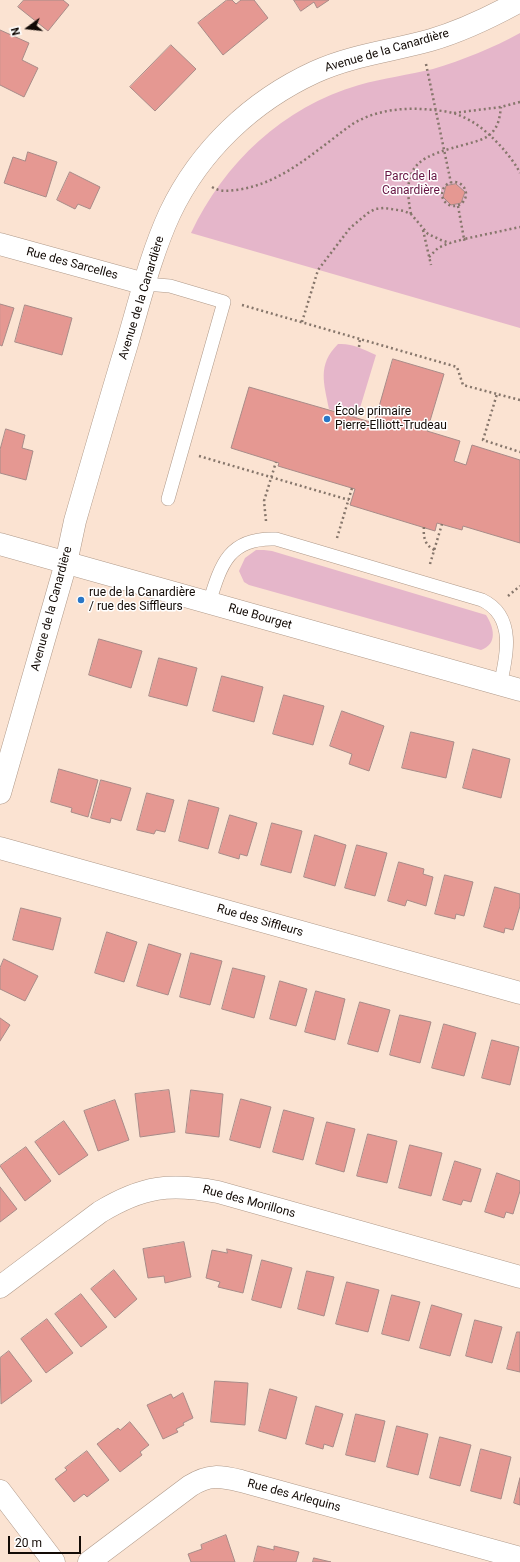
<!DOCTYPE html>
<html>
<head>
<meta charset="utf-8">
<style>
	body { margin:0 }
	#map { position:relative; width:520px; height:1562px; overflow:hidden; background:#fbe3d2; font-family:Roboto,sans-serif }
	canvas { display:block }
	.north { position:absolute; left:8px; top:8px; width:40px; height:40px; -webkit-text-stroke:3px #fff; paint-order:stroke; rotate:255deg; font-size:11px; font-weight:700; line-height:16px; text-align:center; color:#120a05 }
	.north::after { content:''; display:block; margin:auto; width:14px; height:18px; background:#120a05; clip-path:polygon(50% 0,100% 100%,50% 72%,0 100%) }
	.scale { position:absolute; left:8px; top:1536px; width:73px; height:18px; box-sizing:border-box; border:2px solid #120a05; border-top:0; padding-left:5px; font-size:12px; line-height:14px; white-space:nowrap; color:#120a05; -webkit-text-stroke:3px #fff; paint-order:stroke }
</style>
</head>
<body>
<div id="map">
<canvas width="520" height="1562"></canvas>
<div class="north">N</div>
<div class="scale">20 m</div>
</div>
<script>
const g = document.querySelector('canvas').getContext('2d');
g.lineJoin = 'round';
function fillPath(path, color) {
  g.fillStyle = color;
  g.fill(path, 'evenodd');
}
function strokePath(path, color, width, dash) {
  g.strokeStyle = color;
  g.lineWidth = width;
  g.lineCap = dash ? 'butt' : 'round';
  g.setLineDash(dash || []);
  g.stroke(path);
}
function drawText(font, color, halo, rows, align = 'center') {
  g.font = font + ' Roboto,sans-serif';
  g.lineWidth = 3;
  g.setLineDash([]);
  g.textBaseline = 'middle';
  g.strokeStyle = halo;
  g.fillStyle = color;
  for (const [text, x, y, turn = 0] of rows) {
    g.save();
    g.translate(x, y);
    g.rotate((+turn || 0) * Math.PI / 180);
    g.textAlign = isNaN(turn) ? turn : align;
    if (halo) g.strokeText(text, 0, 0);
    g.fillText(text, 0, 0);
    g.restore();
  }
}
const green = new Path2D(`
	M520,33V328L191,233C224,163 283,107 359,85C383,78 409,75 433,69C463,60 493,48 520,33Z
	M338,344C352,343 363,349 376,355L357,418L329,409C324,383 317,365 338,344Z
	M256,550H264L272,551L486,615C494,627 498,644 481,650L249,585L244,582L239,571L245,558Z`);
const building = new Path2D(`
	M24,0H63L69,5L48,31L18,7Z
	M227,0H232L236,4L241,0H254L268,18L223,55L198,23Z
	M294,0H329L317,8L314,2L301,11Z
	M0,30L29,43L22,60L38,68L24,97L0,85Z
	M171,45L196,69L155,111L130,87Z
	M28,152L57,162L46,197L4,183L13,157L25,161Z
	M70,172L100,187L90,209L78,204L75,209L57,200Z
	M456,184L465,192L461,203L451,205L443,197L446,186Z
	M0,304L14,308L2,346L0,345Z
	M25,305L72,318L62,355L15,342Z
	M393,359L444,374L427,431L460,441L454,461L466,465L472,445L520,460V543L463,526L462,530L437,523L435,531L350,505L355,489L278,466L279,463L231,448L249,387L374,423Z
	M6,429L25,435L22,448L33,451L26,480L0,473V450Z
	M99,639L142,651L131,688L89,675Z
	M159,658L197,668L187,706L149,696Z
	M222,676L263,687L254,722L213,711Z
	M284,695L324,706L313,745L273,734Z
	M342,711L384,726L369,771L349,764L352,754L330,746Z
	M411,732L454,742L446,778L402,768Z
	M473,749L510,759L501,798L463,788Z
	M59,769L98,780L88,817L71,812L72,808L51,802Z
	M101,780L131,788L121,821L111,818L110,823L91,818Z
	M147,793L174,800L165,832L156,830L154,834L137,830Z
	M189,800L219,808L208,849L179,841Z
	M230,815L257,823L247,856L240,854L239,859L219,853Z
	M272,823L302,831L291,873L261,865Z
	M315,835L346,845L335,886L304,877Z
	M357,845L387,853L375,896L345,888Z
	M399,862L424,869L423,874L433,877L426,906L407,900L405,906L388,901Z
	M445,875L473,882L464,916L456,914L455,919L435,914Z
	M495,887L520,894V906L513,930L505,928L504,933L484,927Z
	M21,908L61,918L53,950L13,940Z
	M107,932L137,942L124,982L95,973Z
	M149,944L181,954L168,995L137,986Z
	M191,953L222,961L210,1005L180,997Z
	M4,959L38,976L25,1001L0,989V968Z
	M233,968L265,976L254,1018L222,1009Z
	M280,981L307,989L296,1026L270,1019Z
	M316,991L345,999L335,1040L305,1032Z
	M360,1002L390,1010L378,1052L348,1044Z
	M400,1015L431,1022L420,1063L390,1055Z
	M0,1018L10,1025L0,1041Z
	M444,1024L476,1033L464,1076L432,1068Z
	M492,1040L519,1047L510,1085L482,1078Z
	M169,1090L175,1132L140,1137L135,1094Z
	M191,1090L223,1094L219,1137L186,1133Z
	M241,1099L271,1107L260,1148L230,1140Z
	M115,1100L129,1140L98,1151L84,1111Z
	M284,1110L314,1118L303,1160L273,1152Z
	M64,1121L88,1155L59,1175L35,1142Z
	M327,1122L355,1129L344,1172L316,1164Z
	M368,1134L397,1141L387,1183L357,1176Z
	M410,1145L442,1153L431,1196L399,1188Z
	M26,1147L51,1181L25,1201L0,1166Z
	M455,1161L481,1169L471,1202L463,1200L461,1205L443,1200Z
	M497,1173L520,1181V1191L513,1214L506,1212L504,1218L485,1212Z
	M0,1187L17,1209L0,1222Z
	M184,1242L191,1277L165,1283L164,1276L148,1278L143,1249Z
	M227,1249L252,1255L243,1293L218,1287L220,1282L206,1278L212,1250L227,1253Z
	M262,1260L292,1268L281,1308L252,1300Z
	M114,1270L137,1299L115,1318L91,1289Z
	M307,1271L334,1277L324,1316L298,1309Z
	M347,1282L379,1290L368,1332L336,1324Z
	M81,1294L107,1327L81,1347L55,1314Z
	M392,1295L420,1302L409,1341L382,1334Z
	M432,1305L462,1314L450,1356L420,1348Z
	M47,1319L73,1353L46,1373L21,1339Z
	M475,1320L502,1327L492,1363L466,1356Z
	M517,1332H520V1372L507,1369Z
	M9,1351L32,1381L1,1404L0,1358Z
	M215,1381L248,1383L245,1425L211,1422Z
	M270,1389L297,1397L286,1439L259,1431Z
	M183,1393L193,1418L183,1423L184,1425L176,1429L178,1432L163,1439L147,1405L171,1394L173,1398Z
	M316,1406L343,1414L333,1447L324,1444L323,1449L306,1444Z
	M356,1414L385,1421L375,1462L346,1455Z
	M130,1422L149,1445L140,1452L142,1455L120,1472L97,1444L118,1428L120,1430Z
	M397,1426L428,1434L418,1475L387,1467Z
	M440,1437L471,1445L460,1486L430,1478Z
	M481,1449L511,1457L501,1499L471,1491Z
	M87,1451L109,1480L87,1497L84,1494L74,1502L55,1479L67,1470L65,1468Z
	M520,1478V1505L514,1503Z
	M226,1535L235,1562H191L188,1554L202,1549L201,1545Z
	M258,1546L274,1550V1546L299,1552L296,1562H254Z
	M314,1558L331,1562H313Z`);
const path = new Path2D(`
	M426,64L451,183
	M454,113L501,107L520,102
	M442 194a12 12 0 1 1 24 0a12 12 0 1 1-24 0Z
	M212,187C220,192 228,191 236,190C283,184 317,149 354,123C379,109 406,107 434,110C443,111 453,112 461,116C478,123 493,137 504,150C510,157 516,165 520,173
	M458,206L464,239L520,227
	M411,214C400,161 423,156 467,144C477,141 488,139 494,130C499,124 500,115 501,107
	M423,230L431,265
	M429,257L438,248L449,243
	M242,305L457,367L463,385L497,394
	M302,322L318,270L350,228L368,213L375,209L384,208L404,211L411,214L428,234L441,240L450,243L464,239L465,243
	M359,347L360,339
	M520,400L497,394L483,440L520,452
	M199,456L349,500
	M266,521L264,501L276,462
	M424,527C423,537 425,546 435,550
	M337,538L352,488
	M430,564L442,524
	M508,596L520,586`);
const service = new Path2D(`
	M145,284L170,286L224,302L168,499
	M209,603C221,564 229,537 276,539L482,600C516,616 507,656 500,685`);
const minor = new Path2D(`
	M0,244L145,284
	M0,793L66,563
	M0,848L520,993
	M0,1287L100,1212C143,1186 170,1183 218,1192L520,1277
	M0,1491L54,1562
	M89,1562L190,1486C209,1474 220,1476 241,1481L520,1558`);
const tertiary = new Path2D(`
	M0,544L520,690
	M66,563L75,521C92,462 109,403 127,344C140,300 151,254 170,213C200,150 252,101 315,72C352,55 392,51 431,40C462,31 491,17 520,1`);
const markers = [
	[327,419,4,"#2876c6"],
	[81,600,4,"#2876c6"]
];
const streetNames = [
	["Avenue de la Canardière",387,51,-16],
	["Rue des Sarcelles",72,264,15],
	["Avenue de la Canardière",142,298,-73],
	["Avenue de la Canardière",52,609,-75],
	["Rue Bourget",260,617,16],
	["Rue des Siffleurs",260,921,16],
	["Rue des Morillons",249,1202,15],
	["Rue des Arlequins",294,1496,15]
];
const parkNames = [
	["Parc de la",411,177],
	["Canardière",411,191]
];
const poiNames = [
	["École primaire",335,412],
	["Pierre-Elliott-Trudeau",335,426],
	["rue de la Canardière",89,593],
	["/ rue des Siffleurs",89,607]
];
fillPath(green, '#e5b6ca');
fillPath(building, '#e59892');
strokePath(building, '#a88b88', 1);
strokePath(service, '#af9989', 14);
strokePath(minor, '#af9989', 23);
strokePath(tertiary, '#af9989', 23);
strokePath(path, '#86766b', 2.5, [2, 3]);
strokePath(service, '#fff', 13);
strokePath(minor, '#fff', 22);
strokePath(tertiary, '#fff', 22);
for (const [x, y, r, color] of markers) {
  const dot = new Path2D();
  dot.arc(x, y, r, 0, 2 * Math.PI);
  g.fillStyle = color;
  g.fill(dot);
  strokePath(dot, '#fff', 1.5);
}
drawText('12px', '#120a05', '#fff', streetNames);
drawText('12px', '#661442', '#fff', parkNames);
drawText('12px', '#120a05', '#fff', poiNames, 'left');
</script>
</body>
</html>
